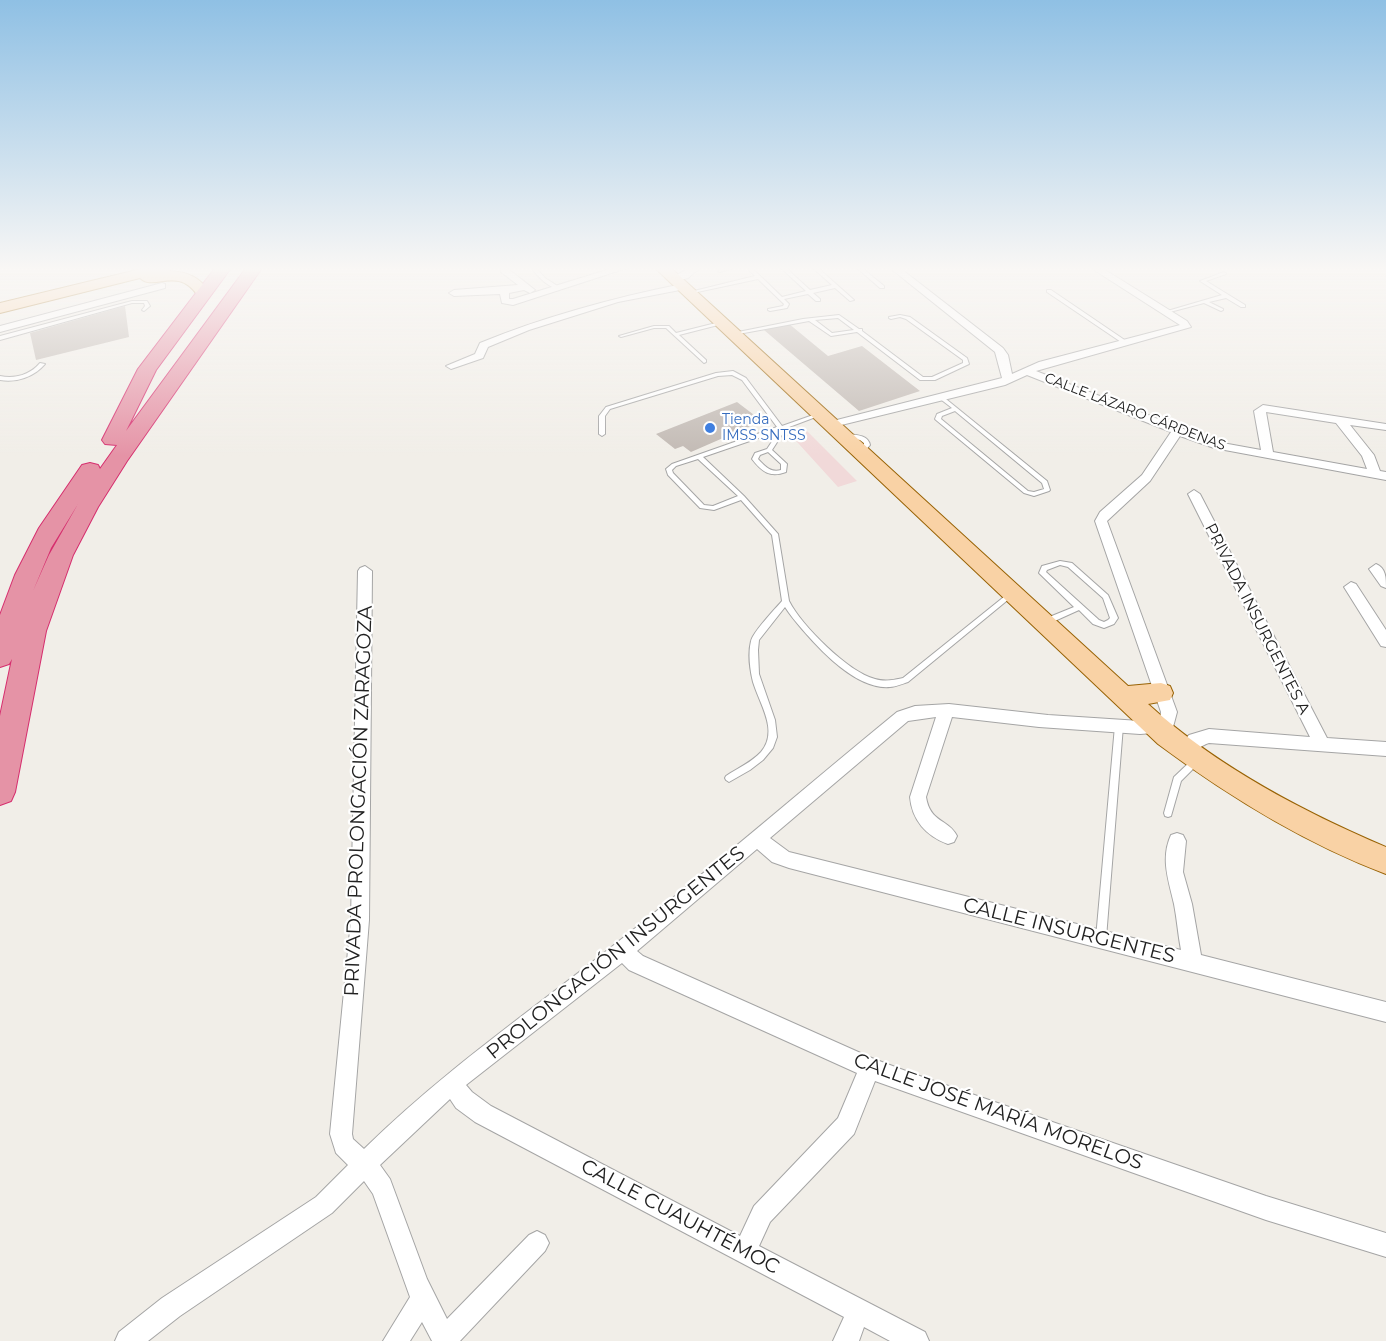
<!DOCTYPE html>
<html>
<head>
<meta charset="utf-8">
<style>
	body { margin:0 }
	canvas { display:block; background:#f1eee8 }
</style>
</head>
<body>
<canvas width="1386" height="1341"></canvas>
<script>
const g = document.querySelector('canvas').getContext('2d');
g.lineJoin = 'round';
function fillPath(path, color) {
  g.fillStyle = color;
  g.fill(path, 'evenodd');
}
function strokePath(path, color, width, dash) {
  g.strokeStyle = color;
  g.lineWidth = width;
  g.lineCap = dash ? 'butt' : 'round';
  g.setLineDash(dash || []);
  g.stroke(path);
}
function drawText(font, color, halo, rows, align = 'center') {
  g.font = font + ' Montserrat,sans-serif';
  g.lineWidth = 4.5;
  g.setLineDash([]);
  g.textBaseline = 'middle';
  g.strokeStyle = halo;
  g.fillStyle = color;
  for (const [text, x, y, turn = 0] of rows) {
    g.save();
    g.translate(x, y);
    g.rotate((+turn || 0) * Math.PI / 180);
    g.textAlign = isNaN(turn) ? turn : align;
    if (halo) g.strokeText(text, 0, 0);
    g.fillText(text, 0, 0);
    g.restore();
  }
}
const commercial = new Path2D(`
	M803,427L857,481L838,487L788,432Z`);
const building = new Path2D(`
	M125,306L129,337L36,360L30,333Z
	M788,323L828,356L862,346L920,391L859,411L764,330Z
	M737,402L762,421L691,452L683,446L675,449L656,434Z`);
const service = new Path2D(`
	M531,268H536L545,278L559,287V289C547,287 539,277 531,268Z
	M725,268H732L720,272L718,271Z
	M747,268H752L782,297L806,291L781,268H786L810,290L832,285L813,268H818L854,300L850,301L835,288L813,293L820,299V301H816L808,294L784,299L789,304L787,308L770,311L768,310V309L783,306L784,304L758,279L688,294L686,293L755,276Z
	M857,268H862L884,286V288H880Z
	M1224,272L1226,273V274L1206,281L1245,305V307H1241L1226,298L1209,302L1223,309V310L1221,311L1204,303L1166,313L1164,312L1222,295L1200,281Z
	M1047,290H1051L1129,343L1124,344L1047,292Z
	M132,301H147L150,306L144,311L142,310L145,306L144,303H132L0,340V336Z
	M839,315L859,329H862V331L923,377H932L963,363V360L906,319L900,317L891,319L889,318V317L900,315L910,317L967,358L969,364L935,380H920L857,332L831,336L809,321L733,335L731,334L733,333L803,319ZM838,318L854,330L832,333L815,320Z
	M720,322H722V324L679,335L706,360V362L704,363L666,328H654L621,337L619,336L654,326H669L676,333Z
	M40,363L45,364C34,377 16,383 0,380V376C15,379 30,375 40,363Z
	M733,371L746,378L782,426L816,414L818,413L821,415L784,429L785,430L772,450L787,464L786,472C770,478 762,472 752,459L755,453L767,449L779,431L703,457L744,496L778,534L789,601C802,626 848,672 875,679C885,682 893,680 903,678L1010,592H1014L1015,594L908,682C902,684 895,687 890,687C857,690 821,651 802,629C796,622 790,615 785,607L759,640L758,650L759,674L775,720L777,737L773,748L763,760L750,770L729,782L726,780L725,778L726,776C738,768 752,762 761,752C779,731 760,705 753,682C750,670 748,653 751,641C753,632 775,609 782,601L772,535L741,500L714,510L700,508L668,475L666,469L672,464L777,427L742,380L732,375L718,376L610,409L605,416V434L602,436L599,434V416L606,407L716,373ZM768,452L781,464V470C770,473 765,466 758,459L760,455ZM698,459L738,496L713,506L704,505L673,473L672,470L676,466Z
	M941,395L1047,481L1050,490L1049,491L1034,496L1024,493L936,420L935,419L937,414L952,408L939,398L938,397ZM955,411L1042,483L1044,489L1034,492L1028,491L941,419L942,416Z
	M845,434C854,435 868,434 870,445L862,454H858L857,453L864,445V443L860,440L843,437V435Z
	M1060,561L1072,563L1108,595L1118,618L1114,624L1104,628L1093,624L1079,610L1048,624H1042L1041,622L1042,620L1074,607L1039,573L1042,566ZM1060,565L1068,567L1103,598L1110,618L1108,620L1104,622L1099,620L1046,572L1047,570Z
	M1119,723L1122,724L1123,726L1106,938L1104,941L1101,943L1098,941L1096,938L1115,726L1116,724Z
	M1197,757L1200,758L1201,760L1200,762L1181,781L1171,816L1168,817L1165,816L1164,813L1174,777L1194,758Z`);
const minor = new Path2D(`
	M501,268H507L535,290L530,293L524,290L509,293V299H513L613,268H627L513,305L502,303L500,294L454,296L449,293L454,290L518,285L501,272Z
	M690,268H700L688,278L674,282L669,279Z
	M890,268H900L1003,348L1008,355L1012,374L1039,362L1180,325L1091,268H1102L1187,321L1191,327L1036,371L1217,442L1261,450L1254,411L1263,405L1386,424V430L1350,425L1374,455L1380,471L1386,472V480L1214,448L1180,436L1150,481L1107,521L1177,712L1173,727L1154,733L1140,734L1039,727L952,717L926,797C930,823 949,819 957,836L954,842L948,844C926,836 912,820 910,797L936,717L908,721L770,838L789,852L1181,950C1178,935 1177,919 1174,904C1169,881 1160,859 1171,835L1177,833L1183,835L1186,841L1183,872L1192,904L1201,955L1386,1002V1022L789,868L772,862L757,849L637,951L643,956L874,1059L914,1074L1266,1196L1386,1233V1257L1266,1220L875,1081L854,1134L770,1222L759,1246L925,1332L929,1341H890L864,1327L859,1341H833L844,1317L475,1122L456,1108L450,1099L380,1165L390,1179L427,1279L447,1319L529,1235L537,1231L545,1235L549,1243L545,1251L460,1341H432L422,1322L410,1341H383L410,1297L373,1194L364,1181L332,1213L180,1316L148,1341H115L119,1332L162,1298L316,1197L348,1165L336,1153L330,1134L351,920L358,571L360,568L365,566L372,571L369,920L352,1134L353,1139L364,1149C441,1073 529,1012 614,945C710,870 803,789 897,712L915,706L949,704L1048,715L1140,721L1160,719L1161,712L1095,521L1100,512L1142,475L1171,432L1027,375L1005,385L829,428L825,427V423L1002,378L995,352ZM1266,412L1336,423L1362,456L1367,469L1273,452ZM622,963L629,970L857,1073L838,1118L754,1206L740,1236L491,1106L472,1092L466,1085Z
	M162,283L165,284V288L0,332V326Z
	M682,284L685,285V289L618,302L529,330L488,347L483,358L451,369L446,366L475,354L480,343C546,316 613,298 682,284Z
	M1194,490L1200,494L1327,738L1386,742V756L1209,743C1198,746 1190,758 1178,754L1176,749L1189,735L1209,729L1310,737L1188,494Z
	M1376,564C1386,568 1386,578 1386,588L1381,586L1369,569Z
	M1351,582L1356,584L1386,630V647L1381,646L1344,587Z`);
const primary = new Path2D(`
	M145,268H171L169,271C188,272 200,277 210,293L203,297L198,296C177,265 154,292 140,278L0,313V303Z
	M655,268H671L1128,686L1161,683L1170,686L1173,693L1170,700L1148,704C1216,766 1301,811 1386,847V874C1304,843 1228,796 1158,744Z`);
const motorway = new Path2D(`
	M215,268H231L156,370L126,431L246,268H262L127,461L98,507L73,555L46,631L15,792L11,801L0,805V716L12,659L9,664L0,667V615L15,575L39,528L82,465L90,463L98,465L100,469L117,445L105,444L102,440L138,369ZM78,504L49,555L33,591L51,548Z`);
const markers = [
	[710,428,6,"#3f7fe0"]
];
const farStreetnames = [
	["CALLE LÁZARO CÁRDENAS",1135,412,21]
];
const farShopnames = [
	["Tienda",722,420],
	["IMSS SNTSS",722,436]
];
const streetNames = [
	["PRIVADA INSURGENTES A",1257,619,63]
];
const nearStreetnames = [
	["PRIVADA PROLONGACIÓN ZARAGOZA",359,801,-88],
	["CALLE INSURGENTES",1069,931,14],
	["PROLONGACIÓN INSURGENTES",616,953,-39],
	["CALLE JOSÉ MARÍA MORELOS",998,1112,20],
	["CALLE CUAUHTÉMOC",680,1217,28]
];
fillPath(commercial, '#f1d9d9');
fillPath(building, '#c2bab4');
strokePath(service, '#a5a5a5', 2);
strokePath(minor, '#a5a5a5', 2);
strokePath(primary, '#996305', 2);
strokePath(motorway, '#d62e6e', 2);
fillPath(service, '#fff');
fillPath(minor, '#fff');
fillPath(primary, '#f9d2a5');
fillPath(motorway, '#e593a6');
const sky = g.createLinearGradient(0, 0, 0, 456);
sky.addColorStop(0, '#8fc0e4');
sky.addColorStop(0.59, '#f9f7f5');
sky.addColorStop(1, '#f9f7f500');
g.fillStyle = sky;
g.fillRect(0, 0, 1386, 456);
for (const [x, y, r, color] of markers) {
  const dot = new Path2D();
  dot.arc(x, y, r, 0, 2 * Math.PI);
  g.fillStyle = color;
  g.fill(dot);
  strokePath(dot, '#fff', 2);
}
drawText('14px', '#212121', '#fff', farStreetnames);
drawText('14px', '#366cbe', '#fff', farShopnames, 'left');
drawText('16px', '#212121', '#fff', streetNames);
drawText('20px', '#212121', '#fff', nearStreetnames);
</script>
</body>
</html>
